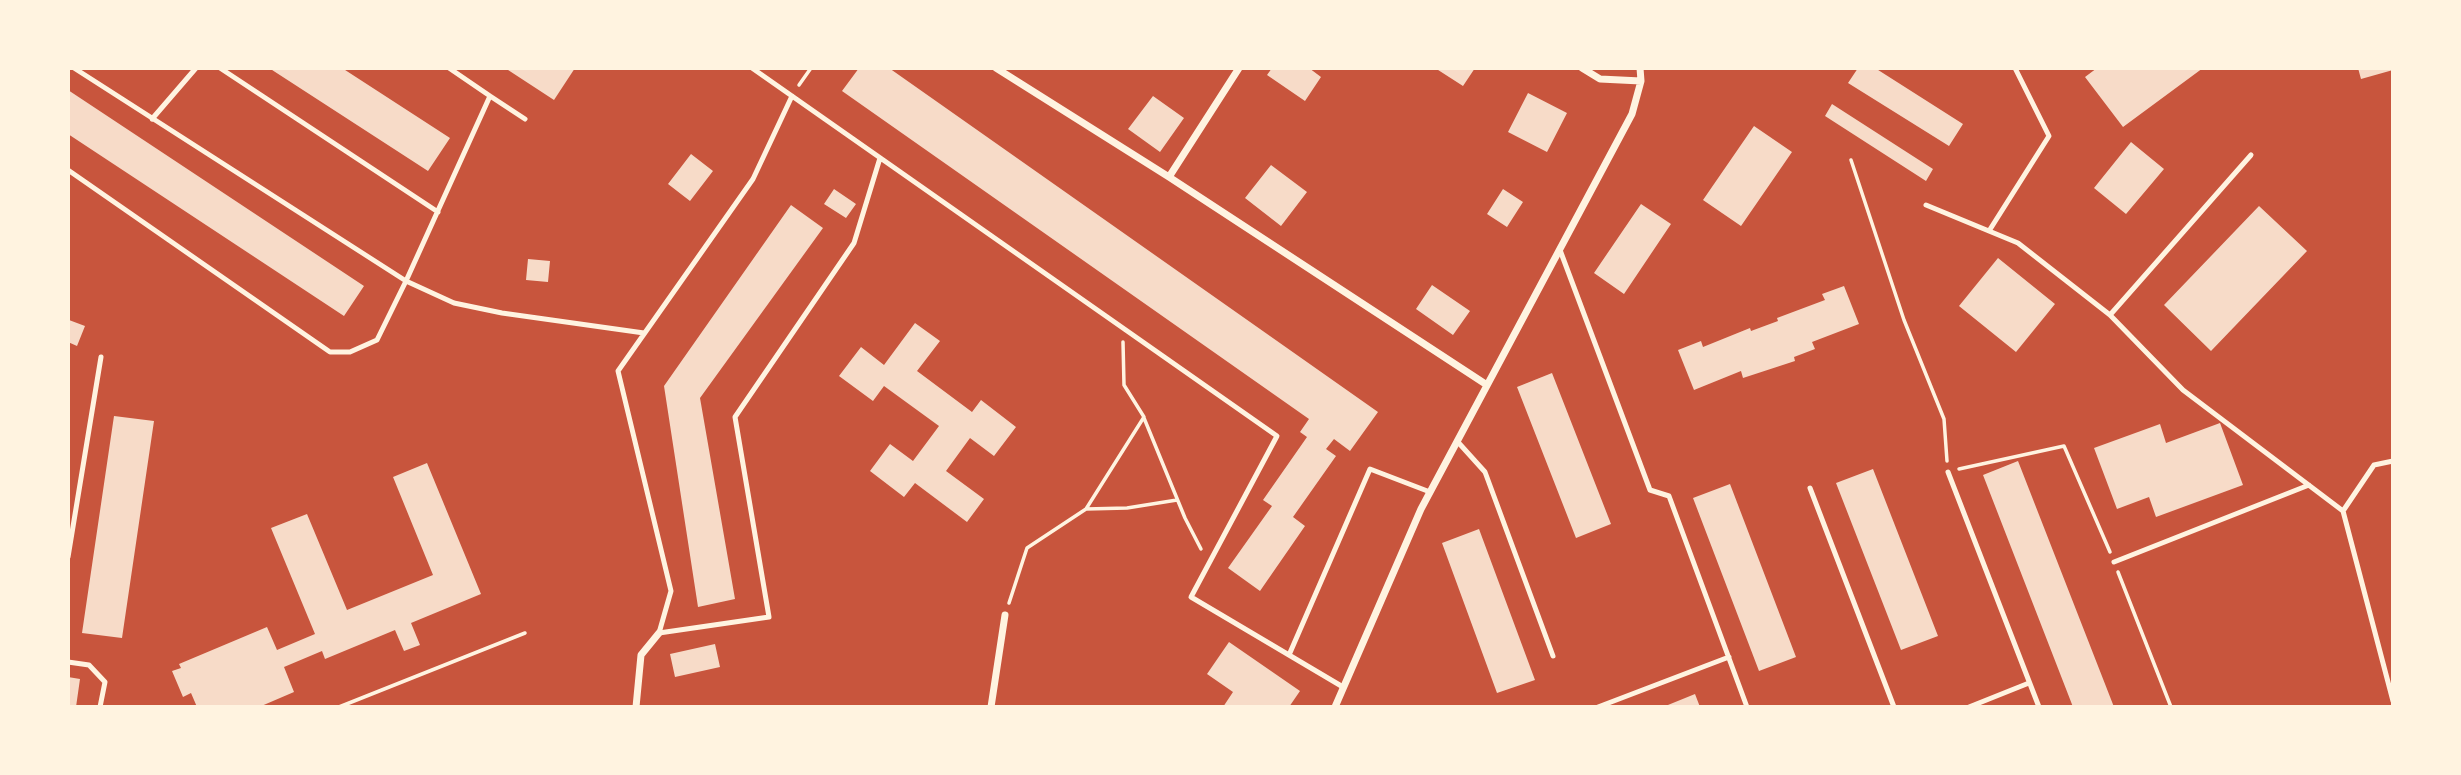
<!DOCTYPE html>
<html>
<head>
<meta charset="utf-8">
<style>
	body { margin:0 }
	#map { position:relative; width:2461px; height:775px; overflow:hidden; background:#c8553d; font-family:"Open Sans",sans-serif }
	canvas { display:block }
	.frame { position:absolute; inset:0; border:70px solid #fff3e0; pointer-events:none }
</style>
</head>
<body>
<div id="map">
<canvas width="2461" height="775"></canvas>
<div class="frame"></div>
</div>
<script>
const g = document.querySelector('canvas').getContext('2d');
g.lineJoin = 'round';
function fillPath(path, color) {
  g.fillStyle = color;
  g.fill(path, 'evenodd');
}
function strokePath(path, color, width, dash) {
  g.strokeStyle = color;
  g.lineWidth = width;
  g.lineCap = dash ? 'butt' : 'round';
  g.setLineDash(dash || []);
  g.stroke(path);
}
const building = new Path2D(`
	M269,68H342L450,138L428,171Z
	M505,68H575L554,100Z
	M859,68H889L1378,412L1350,451L1334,439L1326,449L1336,456L1293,517L1305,526L1260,591L1228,568L1272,506L1263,500L1307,437L1300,432L1309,419L842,91Z
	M1272,68H1309L1321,77L1305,101L1267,75Z
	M1435,68H1475L1463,86Z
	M1858,68H1875L1963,124L1949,146L1848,83Z
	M2097,68H2203L2123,127L2085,77Z
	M2358,68H2393V70L2361,79Z
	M68,90L364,286L344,316L68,134Z
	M1528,93L1567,113L1547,152L1508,132Z
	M1153,96L1184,118L1160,152L1128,129Z
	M1832,104L1933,169L1926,181L1825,116Z
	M1754,126L1792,152L1741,226L1703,200Z
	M2131,142L2164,169L2126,214L2094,188Z
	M691,154L713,171L690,201L668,184Z
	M1271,165L1307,192L1281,226L1245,198Z
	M834,189L856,204L846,218L824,204Z
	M1503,189L1523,202L1507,227L1487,214Z
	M1641,204L1671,224L1624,294L1594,273Z
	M791,205L823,228L700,398L735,599L698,607L664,386Z
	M2259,206L2307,251L2211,351L2164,305Z
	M1998,258L2055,304L2016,352L1959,306Z
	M528,259L550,261L548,282L526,280Z
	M1432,285L1470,311L1453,335L1416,309Z
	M1844,286L1859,324L1812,342L1815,349L1794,357L1795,361L1743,378L1741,371L1694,390L1678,350L1701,341L1703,347L1750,328L1751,331L1778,321L1777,318L1825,300L1822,294Z
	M69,320L85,326L77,346L68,342Z
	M915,323L940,341L917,371L972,412L981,400L1016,427L994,456L970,438L946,471L984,499L967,522L915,483L904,497L870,471L890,444L913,461L939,426L884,386L873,401L839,376L861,347L884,365Z
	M1552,373L1611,524L1576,538L1517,387Z
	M114,416L154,421L122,638L82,633Z
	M2220,423L2243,485L2156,517L2149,497L2117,509L2094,448L2160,424L2166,443Z
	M2018,461L2114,707H2073L1983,475Z
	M427,463L481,594L411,623L420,645L404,651L395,630L325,659L322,651L284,667L294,692L259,707H197L191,693L183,697L172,671L181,668L179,664L267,627L277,650L315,634L271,528L307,514L347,610L433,575L393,477Z
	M1873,469L1938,636L1901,650L1836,483Z
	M1730,484L1796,657L1759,671L1693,498Z
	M1479,529L1535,680L1497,693L1442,543Z
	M1229,642L1300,691L1289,707H1223L1233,692L1207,674Z
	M715,644L720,667L675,677L670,654Z
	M68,677L80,679L76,707H68Z
	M1695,694L1700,707H1663Z`);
const path = new Path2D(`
	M799,85L811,68
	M1851,160L1904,320L1944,419L1947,461
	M1144,418L1185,518L1201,549
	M1959,469L2064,446L2110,552
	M1086,509L1127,508L1177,500
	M2118,572L2171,707
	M1009,603L1027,548L1086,509L1144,417L1124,385L1123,342
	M339,707L525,633`);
const service = new Path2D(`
	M74,68L406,281L490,96L449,68
	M220,68L438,212
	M752,68L1277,436L1191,597L1343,687
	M490,96L525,119
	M792,96L753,179L618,371L671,591L659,633L769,617L735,417L854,243L880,158
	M152,119L196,68
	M68,170L330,352H350L377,340L406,281L454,303L502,313L644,333
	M1926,205L2018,243L2110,315L2183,390L2343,511
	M1989,231L2049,136L2015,68
	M1560,250L1650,490L1669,496L1747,707
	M2110,315L2251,155
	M1457,441L1485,472L1553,656
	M2393,461L2374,465L2343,511L2393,701
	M1948,472L2039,707
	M1810,488L1894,707
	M68,557L101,357
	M2114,562L2309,485
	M1289,655L1370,469L1430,492
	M68,662L89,665L105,682L100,707
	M1598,707L1729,657
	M1969,707L2029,683`);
const minor = new Path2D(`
	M996,68L1169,177L1487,385
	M1582,68L1600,79L1641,81
	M1169,177L1239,68
	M636,707L641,655L659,633
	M991,707L1005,615
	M1335,707L1421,509L1632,114L1641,81L1640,68`);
fillPath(building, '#f7dbc8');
strokePath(path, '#fff3e0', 3.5);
strokePath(service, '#fff3e0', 5);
strokePath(minor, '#fff3e0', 7);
</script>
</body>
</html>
